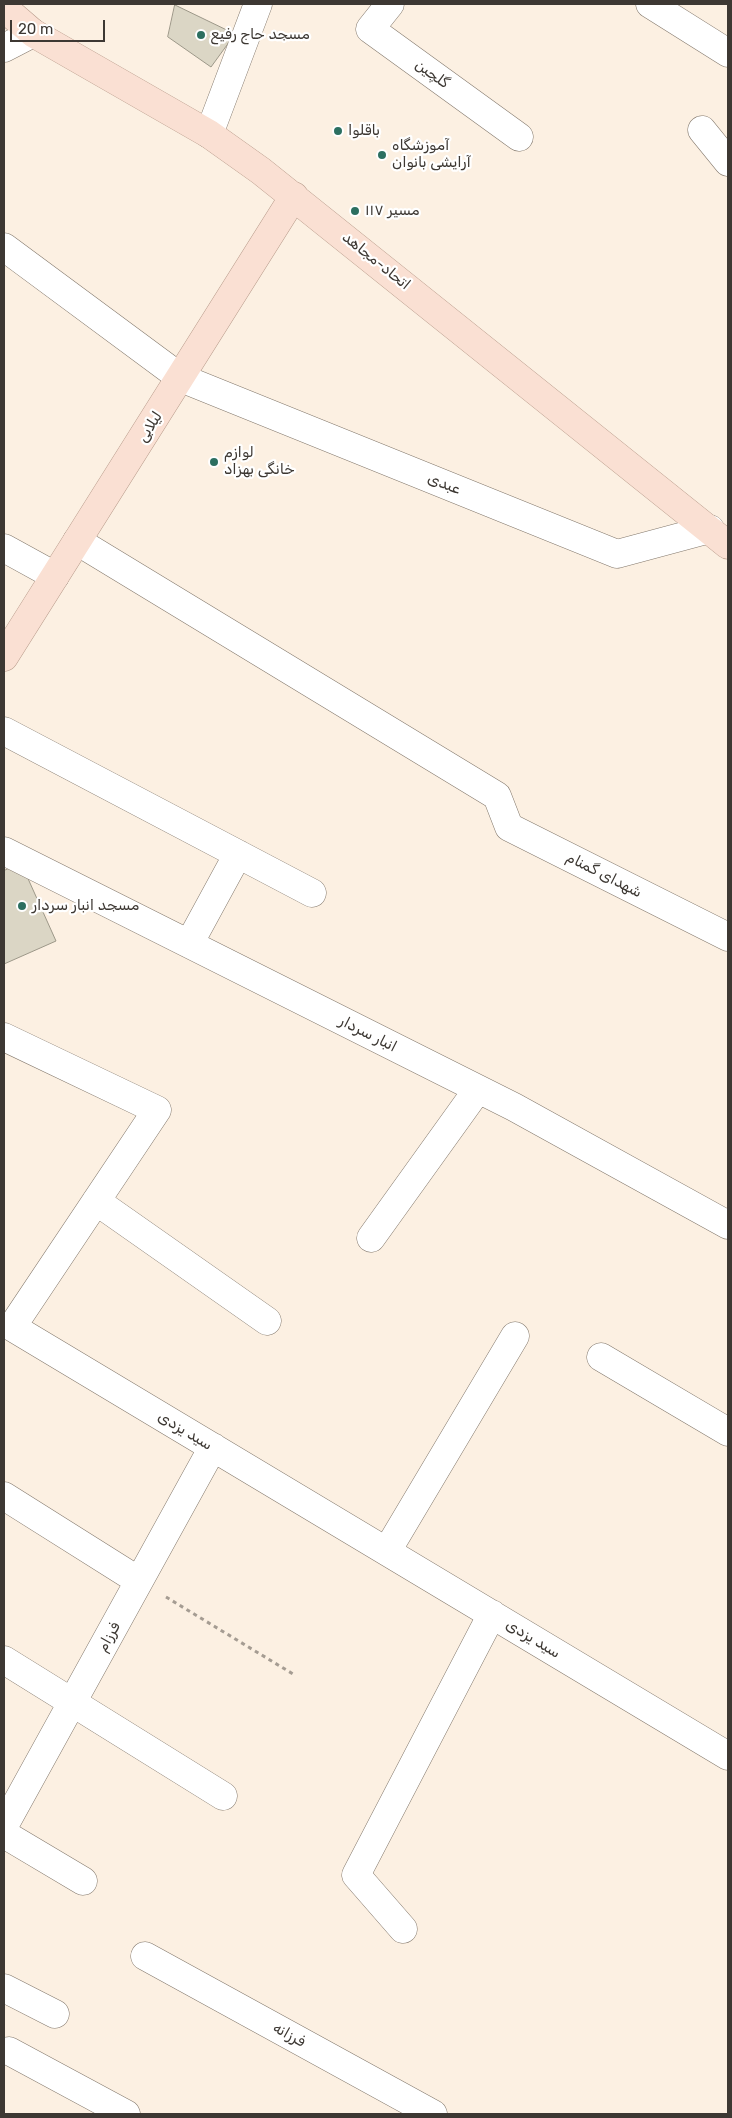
<!DOCTYPE html>
<html>
<head>
<meta charset="utf-8">
<style>
	body { margin:0 }
	#map { position:relative; width:732px; height:2118px; overflow:hidden; background:#fcf0e2; font-family:Rubik,sans-serif }
	canvas { display:block }
	.frame { position:absolute; inset:0; border:5px solid #3d3833; pointer-events:none }
	.scale { position:absolute; left:10px; top:20px; width:95px; height:22px; box-sizing:border-box; border:2px solid #3d3833; border-top:0; padding-left:6px; font-size:15px; line-height:18px; white-space:nowrap; color:#3d3833; -webkit-text-stroke:4px #fff; paint-order:stroke }
</style>
</head>
<body>
<div id="map">
<canvas width="732" height="2118"></canvas>
<div class="frame"></div>
<div class="scale">20 m</div>
</div>
<script>
const g = document.querySelector('canvas').getContext('2d');
g.lineJoin = 'round';
function fillPath(path, color) {
  g.fillStyle = color;
  g.fill(path, 'evenodd');
}
function strokePath(path, color, width, dash) {
  g.strokeStyle = color;
  g.lineWidth = width;
  g.lineCap = dash ? 'butt' : 'round';
  g.setLineDash(dash || []);
  g.stroke(path);
}
function drawText(font, color, halo, rows, align = 'center') {
  g.font = font + ' Rubik,Cairo,sans-serif';
  g.lineWidth = 4.5;
  g.setLineDash([]);
  g.textBaseline = 'middle';
  g.strokeStyle = halo;
  g.fillStyle = color;
  for (const [text, x, y, turn = 0] of rows) {
    g.save();
    g.translate(x, y);
    g.rotate((+turn || 0) * Math.PI / 180);
    g.textAlign = isNaN(turn) ? turn : align;
    if (halo) g.strokeText(text, 0, 0);
    g.fillText(text, 0, 0);
    g.restore();
  }
}
const building = new Path2D(`
	M175,5L235,34L211,67L168,37Z
	M21,863L56,941L4,964V871Z`);
const path = new Path2D(`
	M166,1597L293,1674`);
const minor = new Path2D(`
	M390,4L370,29L519,137
	M650,4L728,53
	M4,48L33,33
	M702,130L728,162
	M209,134L258,4
	M4,247L181,378L617,554L710,529
	M77,541L497,796L509,827L728,937
	M4,548L55,576
	M4,731L312,893
	M4,851L514,1107L728,1225
	M189,944L238,854
	M4,1037L157,1110L12,1327L728,1756
	M96,1201L267,1321
	M371,1238L478,1089
	M601,1357L728,1432
	M4,1496L139,1581
	M387,1551L515,1336
	M4,1660L223,1796
	M4,1826L213,1447
	M4,1834L83,1881
	M403,1929L356,1875L492,1614
	M145,1956L433,2114
	M4,1988L55,2014
	M9,2051L126,2114`);
const major = new Path2D(`
	M4,8L33,33L209,134L261,171L728,545
	M4,657L294,196`);
const markers = [
	[201,35,5,"#2c6f60"],
	[338,131,5,"#2c6f60"],
	[382,155,5,"#2c6f60"],
	[355,211,5,"#2c6f60"],
	[214,462,5,"#2c6f60"],
	[22,906,5,"#2c6f60"]
];
const poiNames = [
	["مسجد حاج رفیع",211,35],
	["باقلوا",348,131],
	["آموزشگاه",392,146],
	["آرایشی بانوان",392,163],
	["مسیر ۱۱۷",365,211],
	["لوازم",224,453],
	["خانگی بهزاد",224,470],
	["مسجد انبار سردار",32,906]
];
const streetNames = [
	["گلچین",432,74,36],
	["اتحاد-مجاهد",376,261,39],
	["لیلابی",150,427,-57],
	["عبدی",444,484,22],
	["شهدای گمنام",604,875,27],
	["انبار سردار",368,1034,27],
	["سید یزدی",185,1431,31],
	["فرزام",109,1637,-61],
	["سید یزدی",533,1639,31],
	["فرزانه",289,2035,29]
];
fillPath(building, '#dbd6c5');
strokePath(building, '#9c9788', 1);
strokePath(minor, '#83786c', 29);
strokePath(major, '#b59888', 29);
strokePath(path, '#a59c92', 3, [4, 4]);
strokePath(minor, '#fff', 28);
strokePath(major, '#fae0d3', 28);
for (const [x, y, r, color] of markers) {
  const dot = new Path2D();
  dot.arc(x, y, r, 0, 2 * Math.PI);
  g.fillStyle = color;
  g.fill(dot);
  strokePath(dot, '#fff', 2);
}
drawText('15px', '#3d3833', '#fff', poiNames, 'left');
drawText('15px', '#3d3833', '#fff', streetNames);
</script>
</body>
</html>
